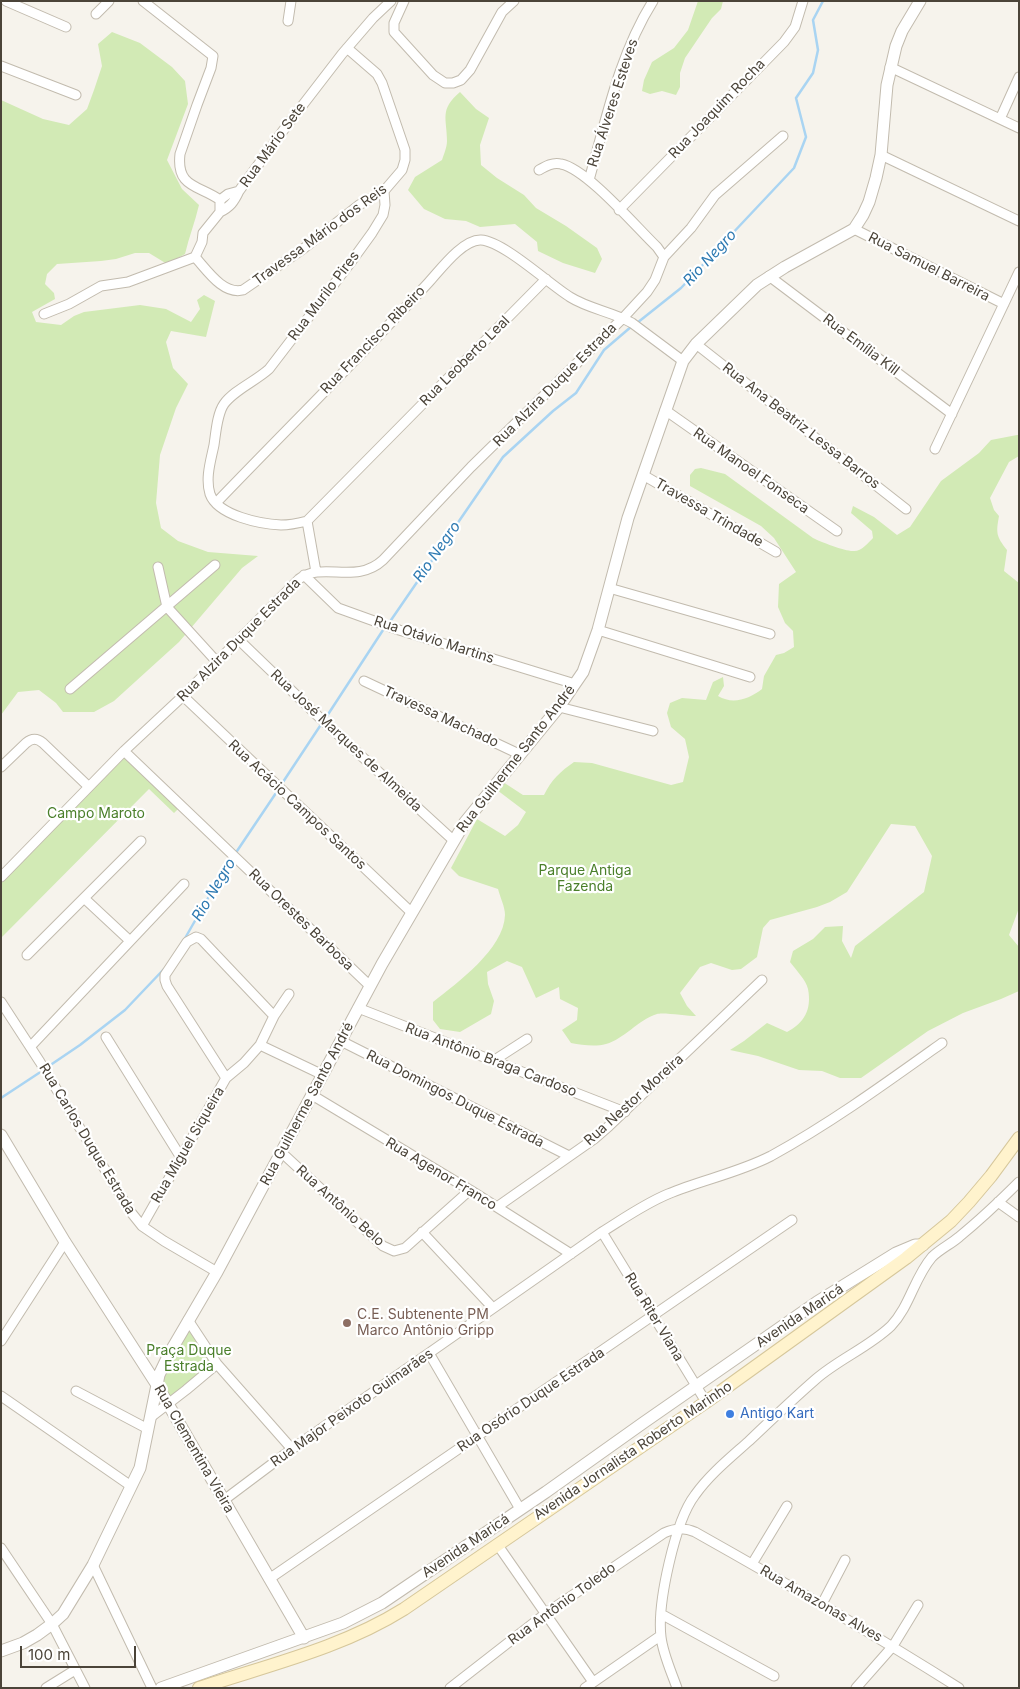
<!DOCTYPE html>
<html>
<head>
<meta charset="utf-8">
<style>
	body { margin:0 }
	#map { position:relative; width:1020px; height:1689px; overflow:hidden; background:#f6f3ec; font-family:Inter,sans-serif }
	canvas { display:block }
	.frame { position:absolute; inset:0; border:2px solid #4b4439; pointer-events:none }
	.scale { position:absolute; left:20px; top:1646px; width:116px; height:22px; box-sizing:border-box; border:2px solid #4b4439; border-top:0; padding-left:6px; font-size:15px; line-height:18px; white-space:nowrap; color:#4b4439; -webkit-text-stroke:4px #fff; paint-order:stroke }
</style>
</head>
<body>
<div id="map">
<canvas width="1020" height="1689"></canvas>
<div class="frame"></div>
<div class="scale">100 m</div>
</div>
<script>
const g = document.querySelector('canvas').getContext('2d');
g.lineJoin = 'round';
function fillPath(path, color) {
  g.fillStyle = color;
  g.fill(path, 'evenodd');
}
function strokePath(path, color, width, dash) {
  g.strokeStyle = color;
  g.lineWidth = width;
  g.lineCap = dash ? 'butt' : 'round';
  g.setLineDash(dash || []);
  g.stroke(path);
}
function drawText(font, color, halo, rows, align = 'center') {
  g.font = font + ' Inter,sans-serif';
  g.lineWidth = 4.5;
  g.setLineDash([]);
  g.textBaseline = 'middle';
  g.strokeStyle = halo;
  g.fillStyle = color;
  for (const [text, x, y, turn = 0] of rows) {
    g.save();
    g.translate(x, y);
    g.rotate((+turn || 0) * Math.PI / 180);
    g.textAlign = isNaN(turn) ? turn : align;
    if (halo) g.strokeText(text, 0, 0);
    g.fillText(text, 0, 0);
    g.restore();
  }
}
const green = new Path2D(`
	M698,1H723L721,9L712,18L685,58L680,73V87L676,95L662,91L650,94L642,91L644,80L652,62L674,48L688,30Z
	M112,32L140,43L172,67L185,81L188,104L167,160L182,189L199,205C195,222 189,237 185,254L167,264L149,253H135L116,259L101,261L57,264L47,274L45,284L54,293L55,299L32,312L36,322L61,325L74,316L84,312L140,305L166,309L191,322L200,309L197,300L204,295L215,301L206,337L171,331L166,342L173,368L188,384L176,408L160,455L156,503L161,528L178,541L208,552L258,556L242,568L179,642L114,701L94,712H63L56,703L39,690L18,692L1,715V100L43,119L69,125L87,109L94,90L102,66L98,44Z
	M460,92L476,109L489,118L480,145L481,165L497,178L524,195L536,208L566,226L597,248L602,259L595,273L563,263L538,251L537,242L515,224L480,227L466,221L445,219L424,209L408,190L415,177L442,160C444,154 447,147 447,141C447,118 439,110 460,92Z
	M1017,435H1019V456L1009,462L990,498L994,510L999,516C996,533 996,536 1007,550L1004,571L1019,583V908L1009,935L1019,947V991L1001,999L963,1013L928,1031L861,1078H840L822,1071L799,1070L758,1056L730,1050L744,1041L767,1023L787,1032C804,1023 812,1010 808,989C806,980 796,970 790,962L793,951L813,939L825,927L843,926L842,941L851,958L855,946L924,892L932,856L915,826L891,824L847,892L830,902L817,907L770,920L763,928L757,957L741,969L732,970L711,963L700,967L680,993L687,1006L696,1016C687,1016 662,1012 657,1014C638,1020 624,1039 606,1044C595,1047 582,1045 571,1043L562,1030L577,1020L578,1008L560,999L559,987L536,998L522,967L507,961L487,972L488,984L494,1001L491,1014L460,1032L440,1029L433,1020V1002C457,983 504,949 505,915C505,907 500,897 498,889L459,876L451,868L477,819L505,836L518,825L526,812L497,790L503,782L523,795H544C551,780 561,771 574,762L592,763L671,785L683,782L689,757L685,739L671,727L667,713L670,703L682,698L706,700L713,682L723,677L724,686L718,696C733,705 749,699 762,689L764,676L776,655L784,653L794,647L793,631L785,623L778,607L779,584L796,572L774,538L761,526L690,486V475L695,469L701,468L725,474L813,538C821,542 844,551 853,551C861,552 868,543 873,538L872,531L851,513L853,506L874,517L897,535L910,527L941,481L979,453L991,440Z
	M125,755L180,807L174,813L149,789L1,938V882Z
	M188,1320L215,1362L168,1404L159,1378Z`);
const stream = new Path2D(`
	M637,323L681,288L794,168L806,137L796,98L813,73L818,50L813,20L823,1
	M389,623L503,457L553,411L576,393L604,350L632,326
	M325,719L385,627
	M281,785L322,723
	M235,854L278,790
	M184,940L220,877L232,858
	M46,1068L80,1045L125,1010L164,969
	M1,1098L42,1071`);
const minor = new Path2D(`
	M6,1L66,27
	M143,1L213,56L211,68L197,105L180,154C176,188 199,185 220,200
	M404,1L394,23V32L433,75L445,83H453L461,80L470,70L502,12L514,1
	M96,14L109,1
	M288,21L291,1
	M1,66L76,95
	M890,67L1019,128
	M1000,119L1019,77
	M881,155L1019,221
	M539,170C546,166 553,162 561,164C587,169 636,227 657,247L664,257
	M589,180C606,120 619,55 653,1
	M619,210L784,42L795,27L803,1
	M220,212C230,207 234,202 239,191
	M854,229L1004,304
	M195,257C207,270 223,295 243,290L303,249L359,205L384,191L402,170L405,160V150L382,83L377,74L347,48
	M769,276L952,414
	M44,314L69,304L101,286L128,282L195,257L202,242L203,233L220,212V200L228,194L239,191L285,128L342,54L373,18L391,1
	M696,344L906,509
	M665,410L837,531
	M935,449L1019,272
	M643,475L776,552
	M216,503C287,429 360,357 429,282C440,270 463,239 481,240C503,241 549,284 570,297C589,309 613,312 632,323L683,361
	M307,521C299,523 290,525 281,525C261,524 218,516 210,494C205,478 211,460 214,445C216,432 217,414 224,404C234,390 256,381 269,369L351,262L372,233L383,215L385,205L384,191
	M307,521L546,279
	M307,521L316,572
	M158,567L167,607L217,662
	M304,575L338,608L399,630L575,684
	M609,588L770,634
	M598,630L750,677
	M239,640L321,719L453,840
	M364,681L519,754
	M70,689L215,565
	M183,696L412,913
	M559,707L653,731
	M124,751L370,986
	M1,767L26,743C32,738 37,738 43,743L89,787
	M1,877L124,751L183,696L299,579C323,561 356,585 383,560L471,467L623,318L647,292L655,280L664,257L691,228L715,195L783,136
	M85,899L129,940
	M27,955L141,841
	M1,1002L40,1062L130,1211L142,1226L164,1241L217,1272
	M358,1008L625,1112
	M106,1037L180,1156
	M341,1041L569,1156
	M260,1045L323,1075
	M31,1046L184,884
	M493,1061L527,1039
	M226,1078L167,986L165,980V975L187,942L196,937L201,939L274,1016
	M312,1095L470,1190L571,1254
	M281,1152L383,1246L394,1251L405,1248L470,1190
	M998,1202L1019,1217
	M497,1207L594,1139L609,1126L762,980
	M142,1226L226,1078L244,1063L260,1045L274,1016L289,994
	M422,1232L493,1308
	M602,1232L706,1402
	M188,1320L217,1364L292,1449
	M1,1341L65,1242
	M429,1353L520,1509
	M76,1391L148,1429
	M1,1396L131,1486
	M151,1417L186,1390L217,1364
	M224,1500L292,1449L602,1232C623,1219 644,1204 668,1194C701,1180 738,1173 771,1156C831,1123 886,1083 942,1043
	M497,1544L593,1682
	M1,1548L52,1624L85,1688
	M752,1564L787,1506
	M93,1565L152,1688
	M269,1579L792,1220
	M822,1604L845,1560
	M661,1614L774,1676
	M46,1688L75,1670
	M450,1688L545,1614L664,1533C675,1528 684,1527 695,1532C784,1582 872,1633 959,1688
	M585,1688L660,1636
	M677,1688C671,1671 663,1654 661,1637C657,1604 675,1521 695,1495C710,1474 730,1458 749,1441C771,1420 793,1399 816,1379C839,1359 869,1347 891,1326C910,1306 914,1278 932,1257C940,1249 951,1244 959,1237C980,1220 1000,1201 1019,1182
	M856,1688L893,1646L918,1605`);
const tertiary = new Path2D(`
	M1,1135L65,1242L157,1385L304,1638
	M1,1651L23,1643L37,1635L52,1624L63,1614L93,1565L140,1468L159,1375L169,1354L217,1272L382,964L465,822L559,707L583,672L598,630L628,518L683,361L696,344L757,285L785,267L854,229L863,215L869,202L876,178L881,155L887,85L896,46L902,31L920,1
	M161,1688L343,1623L382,1603L546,1492L643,1423L817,1302L896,1253L915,1245H923`);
const secondary = new Path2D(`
	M199,1688C268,1665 342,1648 404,1609L706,1402L906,1258L951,1221L969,1202L991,1176L1019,1138`);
const markers = [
	[347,1323,5,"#8d6e63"],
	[730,1414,5,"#3f7fe0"]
];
const streetNames = [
	["Rua Álveres Esteves",613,103,-72],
	["Rua Joaquim Rocha",717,109,-46],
	["Rua Mário Sete",273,145,-54],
	["Travessa Mário dos Reis",320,235,-36],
	["Rua Samuel Barreira",929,267,27],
	["Rua Murilo Pires",324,296,-53],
	["Rua Francisco Ribeiro",373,340,-46],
	["Rua Emília Kill",861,345,37],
	["Rua Leoberto Leal",465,361,-45],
	["Rua Alzira Duque Estrada",555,385,-45],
	["Rua Ana Beatriz Lessa Barros",801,426,38],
	["Rua Manoel Fonseca",751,471,35],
	["Travessa Trindade",709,513,30],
	["Rua Alzira Duque Estrada",239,640,-45],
	["Rua Otávio Martins",434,640,18],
	["Travessa Machado",441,717,25],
	["Rua José Marques de Almeida",346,741,43],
	["Rua Guilherme Santo André",516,759,-52],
	["Rua Acácio Campos Santos",297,805,43],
	["Rua Orestes Barbosa",301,920,44],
	["Rua Antônio Braga Cardoso",491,1060,21],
	["Rua Domingos Duque Estrada",455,1099,27],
	["Rua Nestor Moreira",634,1100,-42],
	["Rua Guilherme Santo André",307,1104,-62],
	["Rua Carlos Duque Estrada",87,1139,59],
	["Rua Miguel Siqueira",188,1145,-60],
	["Rua Agenor Franco",441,1174,31],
	["Rua Antônio Belo",340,1206,42],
	["Avenida Maricá",800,1316,-34],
	["Rua Riter Viana",654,1317,59],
	["Rua Osório Duque Estrada",531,1400,-34],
	["Rua Major Peixoto Guimarães",352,1408,-35],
	["Rua Clementina Vieira",194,1449,60],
	["Avenida Jornalista Roberto Marinho",633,1451,-34],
	["Avenida Maricá",466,1546,-34],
	["Rua Antônio Toledo",562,1604,-36],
	["Rua Amazonas Alves",821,1604,30]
];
const parkNames = [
	["Campo Maroto",96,814],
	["Parque Antiga",585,871],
	["Fazenda",585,887],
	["Praça Duque",189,1351],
	["Estrada",189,1367]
];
const educationNames = [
	["C.E. Subtenente PM",357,1315],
	["Marco Antônio Gripp",357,1331]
];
const shopNames = [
	["Antigo Kart",740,1414]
];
const waterNames = [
	["Rio Negro",710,258,-47],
	["Rio Negro",437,552,-55],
	["Rio Negro",214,890,-59]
];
fillPath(green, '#d2eab5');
strokePath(stream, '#a9d4f2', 2.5);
strokePath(minor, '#c2bbae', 11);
strokePath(tertiary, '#c2bbae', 13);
strokePath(secondary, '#d6c79b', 14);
strokePath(minor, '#fff', 9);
strokePath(tertiary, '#fff', 11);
strokePath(secondary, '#fff3cd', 12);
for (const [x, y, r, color] of markers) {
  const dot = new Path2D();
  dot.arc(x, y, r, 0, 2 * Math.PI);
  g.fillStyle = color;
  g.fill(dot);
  strokePath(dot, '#fff', 2);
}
drawText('14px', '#4b4439', '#fff', streetNames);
drawText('14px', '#4a7f2a', '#fff', parkNames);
drawText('14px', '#785e54', '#fff', educationNames, 'left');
drawText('14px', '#366cbe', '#fff', shopNames, 'left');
drawText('italic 15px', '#2e7ab2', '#fff', waterNames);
</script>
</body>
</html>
